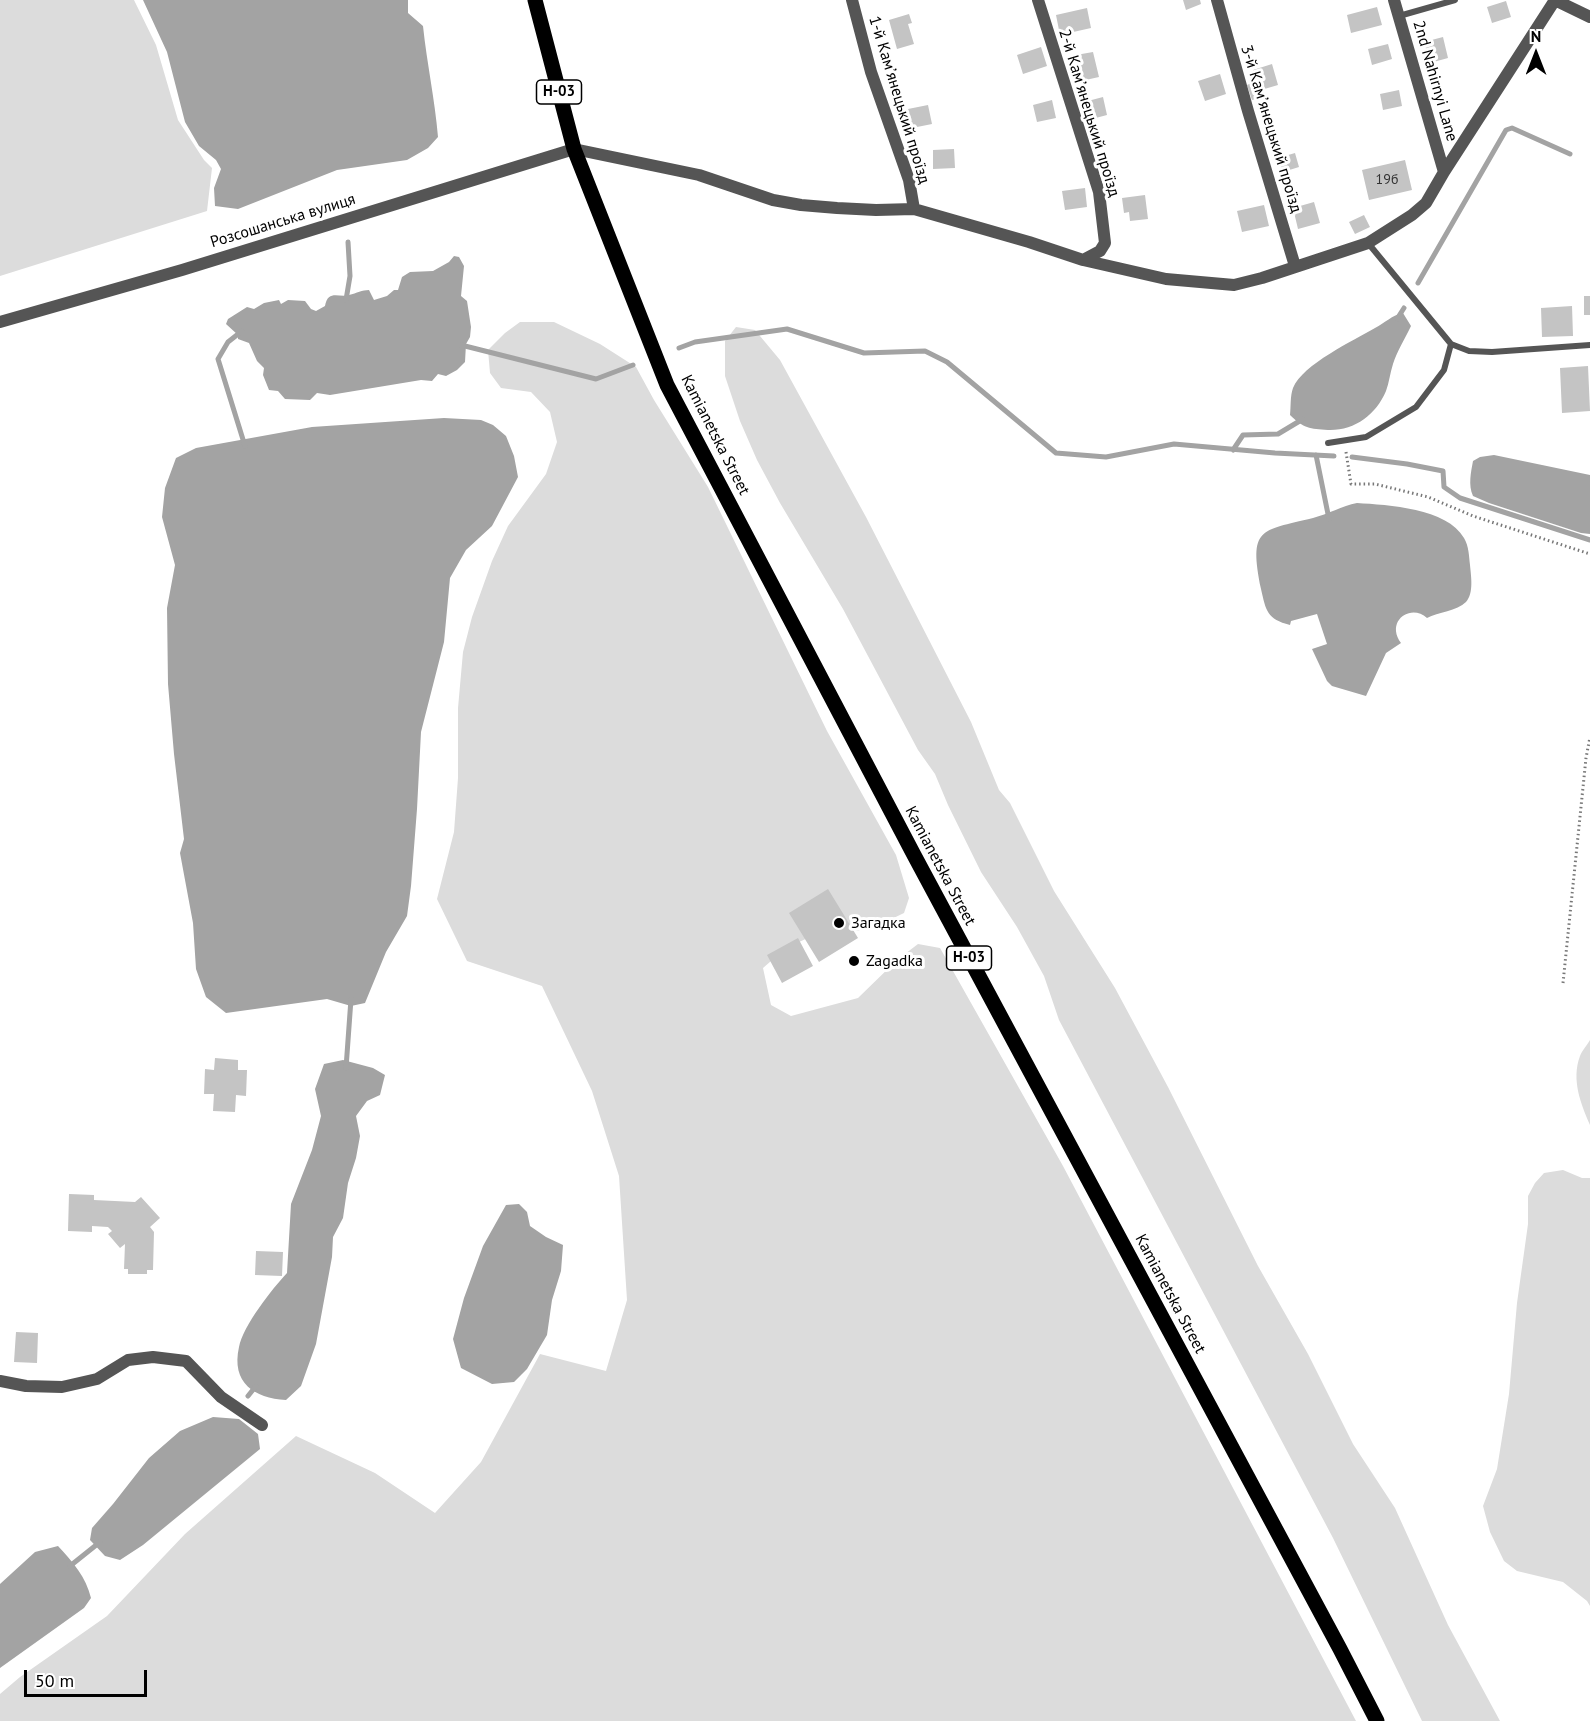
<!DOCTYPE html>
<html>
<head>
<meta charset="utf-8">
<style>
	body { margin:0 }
	#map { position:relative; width:1590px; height:1721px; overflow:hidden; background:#fff; font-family:"PT Sans",sans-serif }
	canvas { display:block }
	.north { position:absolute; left:1506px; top:24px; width:60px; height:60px; -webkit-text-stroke:4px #fff; paint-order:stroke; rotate:0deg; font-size:16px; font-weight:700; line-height:24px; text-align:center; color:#000 }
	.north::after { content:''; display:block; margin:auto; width:21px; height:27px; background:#000; clip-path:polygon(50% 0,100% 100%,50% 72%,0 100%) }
	.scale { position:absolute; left:24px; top:1670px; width:123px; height:27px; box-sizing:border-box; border:3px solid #000; border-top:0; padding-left:8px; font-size:18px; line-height:21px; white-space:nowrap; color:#000; -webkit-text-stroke:4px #fff; paint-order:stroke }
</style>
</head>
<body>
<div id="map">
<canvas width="1590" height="1721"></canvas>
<div class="north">N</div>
<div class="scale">50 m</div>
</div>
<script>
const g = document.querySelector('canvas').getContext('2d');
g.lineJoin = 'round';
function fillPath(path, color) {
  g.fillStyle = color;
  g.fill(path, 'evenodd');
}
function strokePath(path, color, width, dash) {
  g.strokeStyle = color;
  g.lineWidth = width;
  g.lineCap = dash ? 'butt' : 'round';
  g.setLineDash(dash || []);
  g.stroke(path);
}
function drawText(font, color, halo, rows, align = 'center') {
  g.font = font + ' "PT Sans",sans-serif';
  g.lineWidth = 6;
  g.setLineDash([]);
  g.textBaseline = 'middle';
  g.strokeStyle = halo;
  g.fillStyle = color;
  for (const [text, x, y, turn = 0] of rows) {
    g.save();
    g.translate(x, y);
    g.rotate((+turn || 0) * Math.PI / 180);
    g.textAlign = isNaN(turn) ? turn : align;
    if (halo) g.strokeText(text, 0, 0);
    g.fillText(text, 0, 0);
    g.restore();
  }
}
const green = new Path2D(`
	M0,0H134L156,45L178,120L204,160L212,168L207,211L0,276Z
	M520,322H554L600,344L636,367L654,400L708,487L827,731L896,855L909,898L904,913L877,926L856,931H823L786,948L763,968L771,1005L791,1016L858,998L897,960L918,944L940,948L1063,1166L1356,1721H0V1694L20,1677L107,1616L185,1534L296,1436L375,1473L435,1513L481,1462L540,1354L606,1371L627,1300L619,1176L592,1091L542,986L467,961L437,899L454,832L458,778V708L463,652L472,617L492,561L508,526L546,474L557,442L550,412L531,392L501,388L490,373L488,350L505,333Z
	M736,327L755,330L780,360L866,517L971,722L999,790L1010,803L1054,891L1115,988L1168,1087L1258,1266L1308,1354L1353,1444L1395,1508L1448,1625L1500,1721H1422L1333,1538L1059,1020L1044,976L1017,927L981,872L948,805L935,774L918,750L843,609L780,503L757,460L740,421L725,376V341Z
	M1590,1040V1125C1581,1104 1571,1080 1580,1056C1582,1051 1587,1045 1590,1040Z
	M1563,1170L1582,1178H1590V1606L1587,1601L1563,1582L1517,1571L1504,1561L1490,1532L1483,1506L1497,1469L1509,1394L1517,1303L1528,1224V1196L1535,1183L1544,1173Z`);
const water = new Path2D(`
	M143,0H408V13L423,26C427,64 435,100 438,137L428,148L407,160L337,170L238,209L215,206L214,188L221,169L216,160L199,146L185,122L167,52Z
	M454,256L459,257L464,266L461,296L467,301L471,327L470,337L466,344L465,362L457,370L446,376L438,374L432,381L421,380L330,395L317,393L310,400L285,399L278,391L269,390L263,375L264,368L257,361L249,343L238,339V335L226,324L228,319L247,307L254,309L264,303L279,300L281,304L288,300L305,301L311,309L316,311L325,306C328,289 339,298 349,295C357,293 362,290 369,290L374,300L387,296L394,290H398L402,277L410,272L433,271L449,262Z
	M1403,313L1411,326C1405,339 1397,351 1393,364C1390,373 1389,383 1386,391C1376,415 1354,431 1328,430C1310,429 1303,428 1290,415C1291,407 1290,396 1293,388C1303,364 1353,341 1375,328C1385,323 1392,315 1403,313Z
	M444,418L481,420L493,425L506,436L514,456L518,477L492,526L466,550L450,578L444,642L421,732L417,809L411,886L407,916L386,952L365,1003L351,1006L327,999L226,1013L206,997L196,969L193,923L180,853L184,839L174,754L168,684L167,608L175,565L162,517L165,488L176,458L196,448L312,427Z
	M1494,455L1590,475V534L1581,533L1489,503L1473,496C1468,485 1471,472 1473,461L1480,457Z
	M1357,503C1388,505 1447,508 1464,538C1469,546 1469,557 1470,565C1471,576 1474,593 1466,602C1457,611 1438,612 1427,618C1411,603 1385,621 1401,643L1386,653L1366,696L1332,686L1327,681L1312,649L1327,644L1317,614L1291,621L1290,625C1267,619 1266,611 1261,589C1249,528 1259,531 1313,518C1328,514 1342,506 1357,503Z
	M343,1060L373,1068L385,1075L380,1095L367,1101L356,1116L360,1136L356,1158L348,1183L343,1218L333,1237L332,1257L316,1344L301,1386L286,1400C254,1398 231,1383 239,1347C243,1326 272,1289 287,1273L291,1204L312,1150L321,1116L315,1089L324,1064Z
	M519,1204L527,1212L530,1226L546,1237L563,1245L561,1271L552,1300L547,1335L527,1369L514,1382L492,1384L461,1368L453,1339L464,1298L483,1246L506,1205Z
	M213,1417L239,1419L258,1434L260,1449L143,1545L120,1560L105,1556L90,1540L92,1528L113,1504L149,1458L180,1431Z
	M58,1546C73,1562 86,1577 91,1598L84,1608L0,1668V1584L35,1552Z`);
const stream = new Path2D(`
	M1418,283L1506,130L1512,128L1570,154
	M346,300L350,276L348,242
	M1397,319L1404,308
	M242,331L228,342L218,359L245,446
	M461,345L596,379L633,365
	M679,348L695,342L787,329L864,353L925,351L947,362L1056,453L1106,457L1174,444L1275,453L1334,456
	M1233,450L1243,435L1278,434L1303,419
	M1316,455L1329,519
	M1352,457L1407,464L1443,471L1444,487L1460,498L1590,540
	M346,1068L351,999
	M248,1396L256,1386
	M70,1566L100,1542`);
const building = new Path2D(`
	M1183,0H1200L1201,4L1186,10Z
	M1506,1L1511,17L1492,23L1487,7Z
	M1377,7L1382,25L1351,33L1347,15Z
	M1087,8L1091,28L1060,35L1056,15Z
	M909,14L912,23L908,24L914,44L897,49L889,20Z
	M1443,37L1448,58L1430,63L1424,42Z
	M1388,44L1392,59L1372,65L1368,49Z
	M1041,47L1047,66L1023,74L1017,55Z
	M1093,52L1099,77L1081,81L1076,55Z
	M1272,64L1278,85L1261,90L1263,97L1252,100L1247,85L1256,81L1253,70Z
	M1220,74L1226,94L1205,101L1198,81Z
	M1399,90L1402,106L1383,110L1380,94Z
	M1103,97L1107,115L1088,120L1084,102Z
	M1052,100L1056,118L1037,122L1033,105Z
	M928,105L932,124L907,129L903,110Z
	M954,149L955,168L933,169V150Z
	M1295,153L1299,167L1283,172L1278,158Z
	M1405,160L1412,190L1369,200L1362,170Z
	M1085,188L1087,207L1065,210L1062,191Z
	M1145,195L1148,219L1130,221L1129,212L1124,213L1122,198Z
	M1314,202L1320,223L1298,229L1293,208Z
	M1264,205L1269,226L1242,232L1237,211Z
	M1364,215L1370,227L1355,234L1349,222Z
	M1584,296H1590V315H1584Z
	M1572,306L1573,336L1542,337L1541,308Z
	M1588,366L1590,411L1562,413L1560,368Z
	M828,889L858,938L819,962L789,913Z
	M798,938L813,966L782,983L767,955Z
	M215,1058L238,1060V1070H247L246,1096L236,1095L235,1112L213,1111L214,1094H204L205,1069L214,1070Z
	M69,1194L94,1195V1200L135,1202L141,1197L160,1218L150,1227L154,1232L153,1270H147V1274H128V1269H124L125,1244L120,1248L108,1234L112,1231L108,1227L92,1226V1232L68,1231Z
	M256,1251L283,1252L282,1276L255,1275Z
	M16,1332L38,1333L37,1363L14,1362Z`);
const path = new Path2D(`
	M1346,452L1351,484H1375L1428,497L1473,516L1590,554
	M1563,983L1586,758L1590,737`);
const service = new Path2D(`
	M1399,16L1455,0
	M1368,243L1451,344L1469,351L1492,352L1590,345
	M1328,443L1366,437L1416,407L1444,370L1451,344`);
const minor = new Path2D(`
	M852,0L871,72L909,180L914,209
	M1038,0L1099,192L1105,243L1100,251L1083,260
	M1217,0L1248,111L1295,266
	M1394,0L1444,172
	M1555,0L1590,17
	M574,149L699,175L773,200L801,205L837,208L876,210L914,209L1029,242L1083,260L1166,279L1234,285L1262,278L1368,243L1412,215L1426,203L1444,172L1555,0
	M0,1381L26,1386L62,1387L97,1379L128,1360L153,1357L186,1361L221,1397L262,1425`);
const tertiary = new Path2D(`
	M0,322L182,270L574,149`);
const primary = new Path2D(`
	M535,0L574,149L667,385L914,855L1340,1649L1377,1721`);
const markers = [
	[839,923,6,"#000"],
	[854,961,6,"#000"]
];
const numberNames = [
	["19б",1387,180]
];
const shields = [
	[559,92,45],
	[969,958,45]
];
const shieldNames = [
	["Н-03",559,92],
	["Н-03",969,958]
];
const streetNames = [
	["2nd Nahirnyi Lane",1435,81,74],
	["1-й Камʼянецький проїзд",899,100,73],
	["2-й Камʼянецький проїзд",1089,113,73],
	["3-й Камʼянецький проїзд",1271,129,73],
	["Розсошанська вулиця",283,221,-17],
	["Kamianetska Street",715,435,63],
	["Kamianetska Street",940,866,62],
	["Kamianetska Street",1170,1294,62]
];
const poiNames = [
	["Загадка",851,923],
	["Zagadka",866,961]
];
fillPath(green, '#dcdcdc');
fillPath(water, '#a3a3a3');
strokePath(stream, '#a3a3a3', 5);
fillPath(building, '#c4c4c4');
strokePath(path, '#777', 3, [1.5, 3]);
strokePath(service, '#555', 6);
strokePath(minor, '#555', 12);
strokePath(tertiary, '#555', 12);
strokePath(primary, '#000', 15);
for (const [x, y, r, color] of markers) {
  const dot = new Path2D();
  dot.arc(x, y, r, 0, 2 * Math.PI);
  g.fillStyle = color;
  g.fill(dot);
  strokePath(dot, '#fff', 2);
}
drawText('14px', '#313131', null, numberNames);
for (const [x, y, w] of shields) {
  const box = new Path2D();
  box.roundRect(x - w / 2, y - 12, w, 24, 4.5);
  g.fillStyle = '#fff';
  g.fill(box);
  strokePath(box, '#000', 1.5);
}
drawText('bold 15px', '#000', null, shieldNames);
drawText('16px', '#000', '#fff', streetNames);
drawText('16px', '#000', '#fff', poiNames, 'left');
</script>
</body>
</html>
